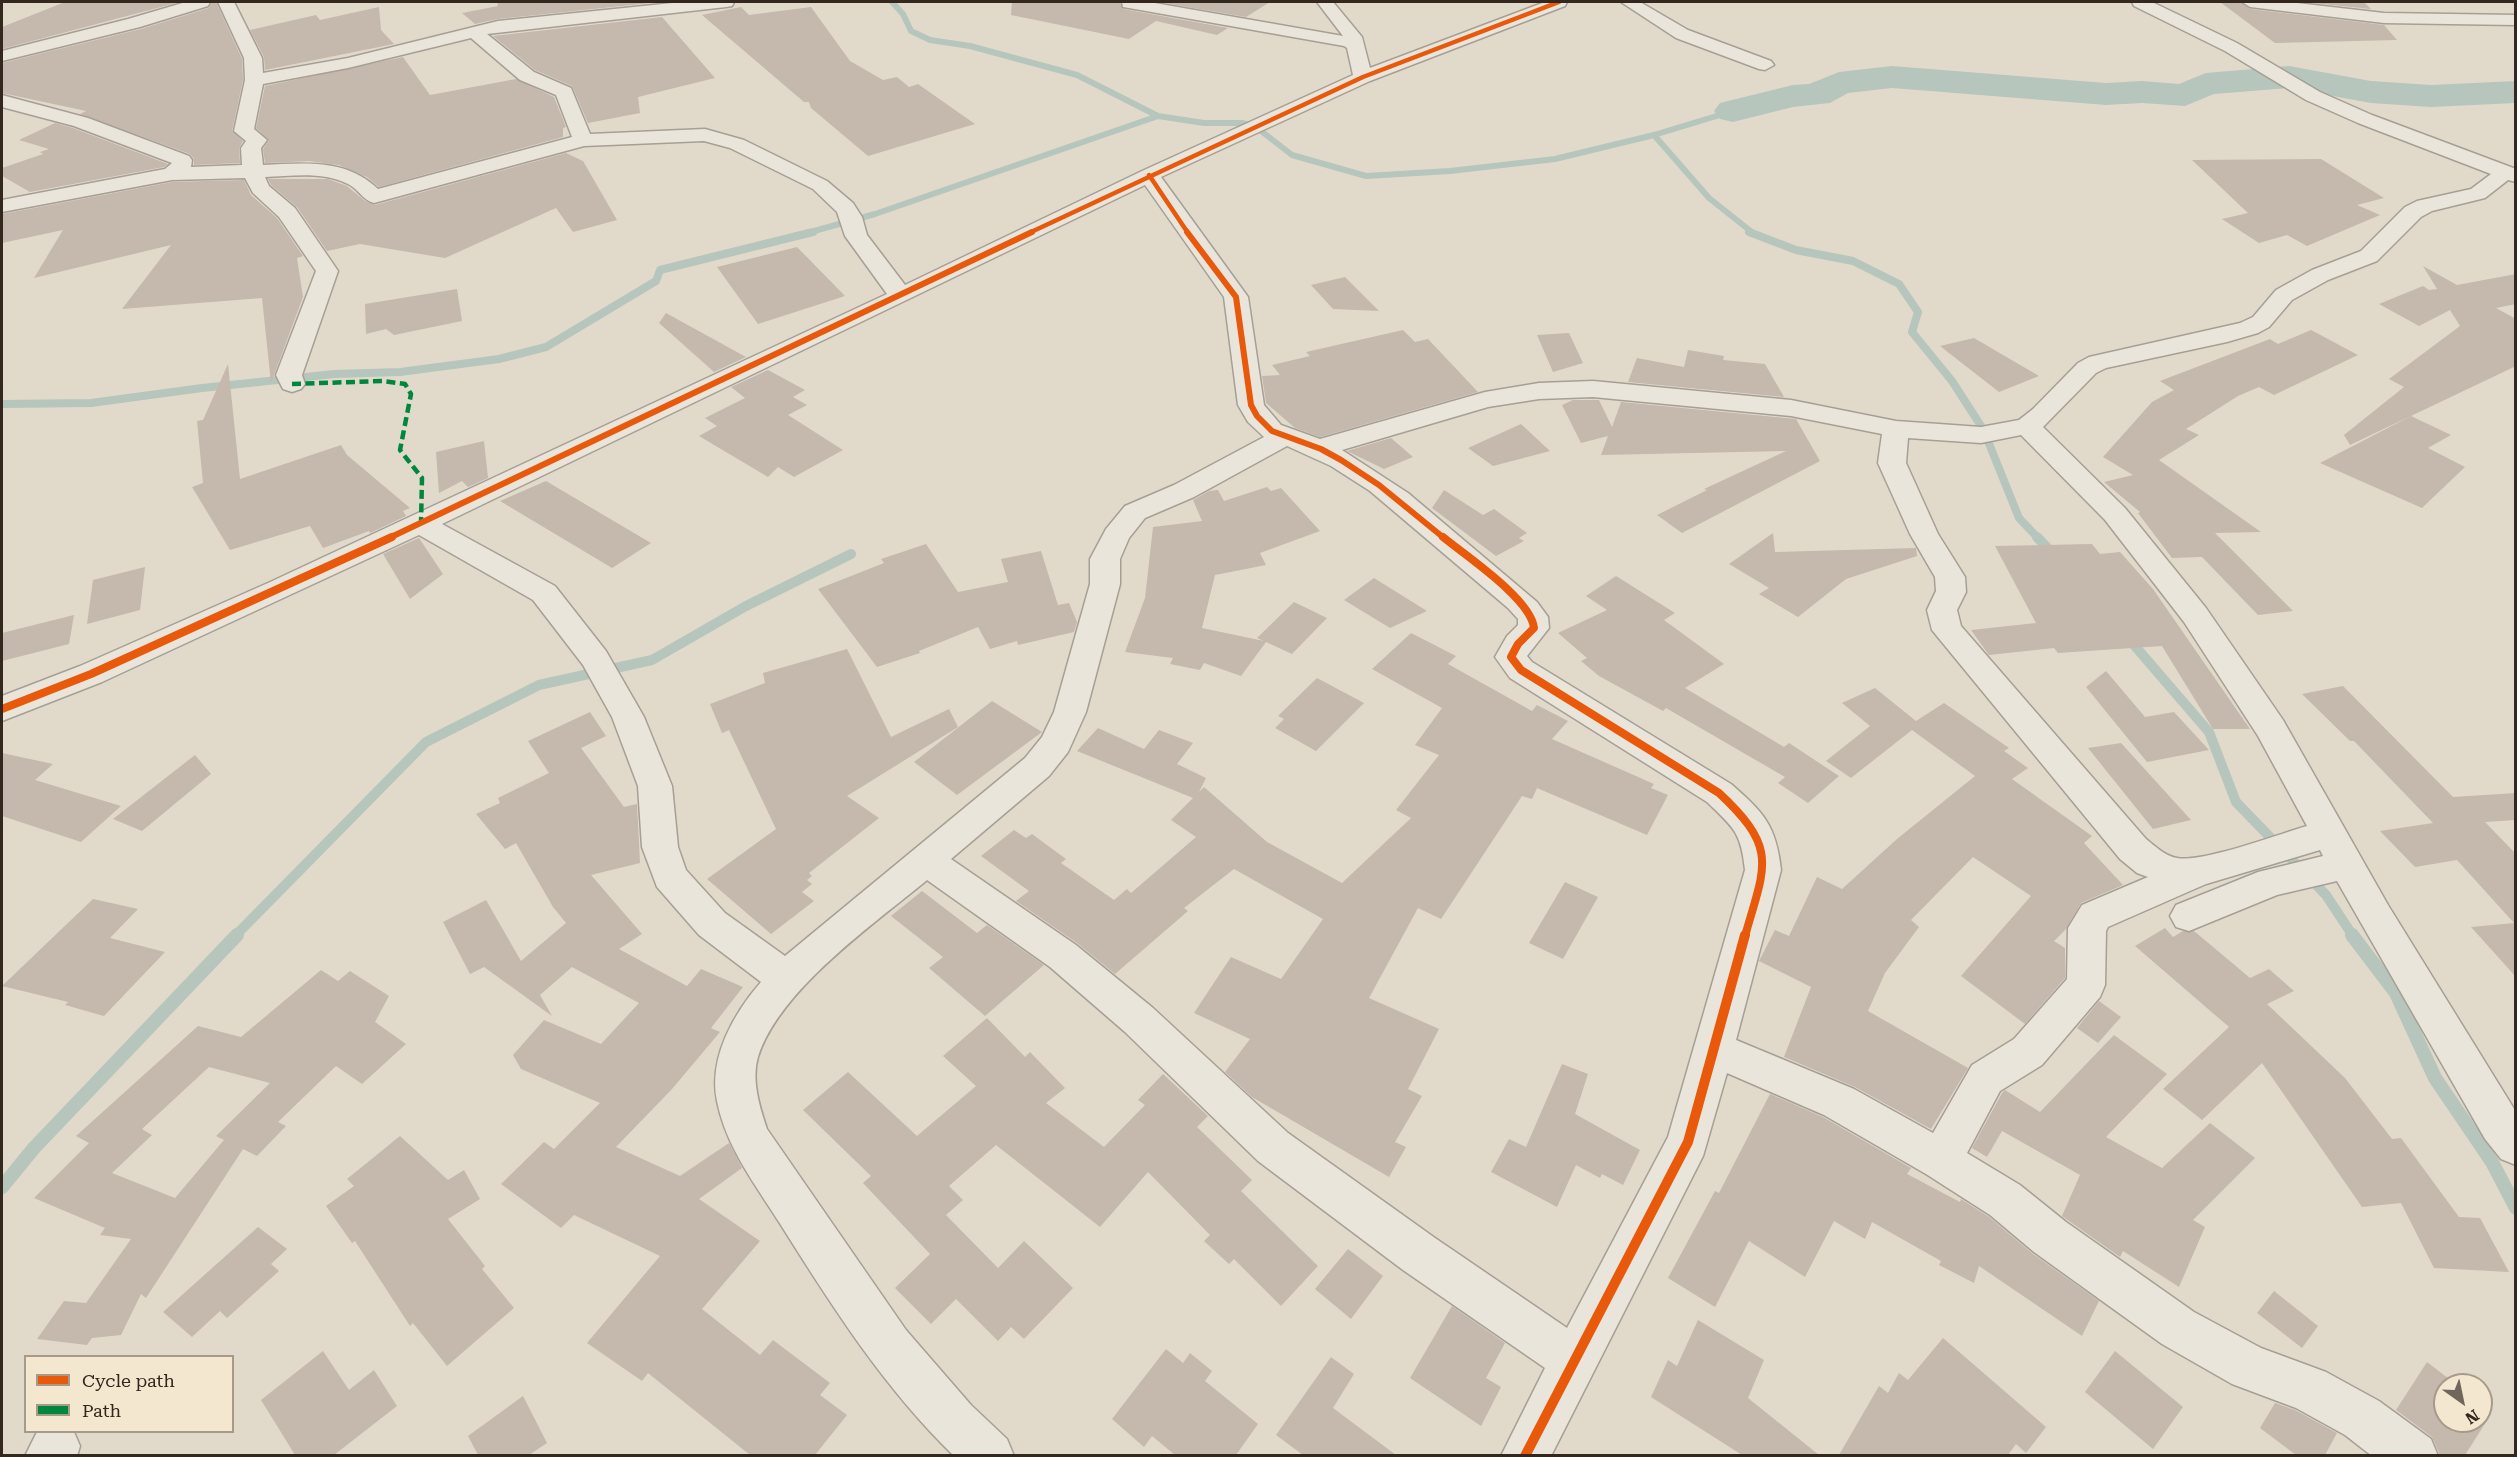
<!DOCTYPE html>
<html>
<head>
<meta charset="utf-8">
<style>
	body { margin:0 }
	#map { position:relative; width:2517px; height:1457px; overflow:hidden; background:#e1dacb; font-family:"Roboto Serif",serif }
	canvas { display:block }
	.frame { position:absolute; inset:0; border:3px solid #34271d; pointer-events:none }
	.legend { position:absolute; left:24px; top:1355px; width:210px; height:78px; box-sizing:border-box; background:#f3e7d0; border:2px solid #a79a88; margin:0; padding:8px 10px; list-style:none; font-size:18px; color:#34271d }
	.legend li { display:flex; align-items:center; gap:12px; height:30px }
	.legend b { width:30px; border:2px solid #a79a88 }
	.north { position:absolute; left:2433px; top:1373px; width:60px; height:60px; box-sizing:border-box; background:#f3e7d0; border:2px solid #a79a88; border-radius:50%; rotate:147deg; font-size:16px; font-weight:700; line-height:24px; text-align:center; color:#34271d }
	.north::after { content:''; display:block; margin:auto; width:21px; height:27px; background:#71665a; clip-path:polygon(50% 0,100% 100%,50% 72%,0 100%) }
</style>
</head>
<body>
<div id="map">
<canvas width="2517" height="1457"></canvas>
<div class="frame"></div>
<ul class="legend">
<li><b style="height:8px;background:#e8590c"></b>Cycle path</li>
<li><b style="height:8px;background:#00873e"></b>Path</li>
</ul>
<div class="north">N</div>
</div>
<script>
const g = document.querySelector('canvas').getContext('2d');
g.lineJoin = 'round';
function strokePath(path, color, width, dash) {
  g.strokeStyle = color;
  g.lineWidth = width;
  g.lineCap = dash ? 'butt' : 'round';
  g.setLineDash(dash || []);
  g.stroke(path);
}
function fillPath(path, color) {
  g.fillStyle = color;
  g.fill(path, 'evenodd');
}
const streamFar3 = new Path2D(`
	M892,2L903,14L911,31L930,40L970,46L1077,75L1158,116L1204,123H1243L1256,127L1292,155L1366,176L1450,171L1555,159L1654,135L1733,111
	M1654,135L1709,198L1753,233
	M807,233L875,214L1158,116`);
const streamFar2 = new Path2D(`
	M1749,232L1796,250L1853,261L1899,284L1918,312L1912,332L1952,381L1981,426
	M2,404L91,403L202,388L334,374L400,372L499,359L546,347L656,281L660,270L813,232
	M1988,441L2019,518L2038,538`);
const streamFar1 = new Path2D(`
	M2037,537L2054,555
	M2128,638L2209,732L2236,802L2326,895L2353,936
	M235,936L426,742L539,685L652,660L746,606L851,554`);
const stream = new Path2D(`
	M2352,935L2396,993L2435,1078L2492,1162L2516,1208
	M2,1187L34,1148L237,935`);
const river = new Path2D(`
	M1892,66L2106,83L2142,81L2179,84L2206,73L2289,66L2371,81L2431,85L2516,81V103L2431,107L2371,103L2289,88L2214,94L2185,106L2142,103L2106,105L1892,88L1848,93L1830,103L1793,107L1733,122L1720,119L1714,111L1720,103L1793,85L1809,84L1839,72Z`);
const building = new Path2D(`
	M65,2H180L2,49V27Z
	M212,2H216L242,59L243,80L232,131L243,141L239,148L240,163L194,165V159L190,154L80,114L86,111L2,93V63L141,29L209,8Z
	M497,2H649L650,3L498,19L475,24L462,13L498,6Z
	M1012,2H1120L1123,9L1228,28L1217,35L1156,21L1129,39L1011,15Z
	M1159,2H1270L1246,17Z
	M2220,2H2240L2250,9L2384,25L2397,40L2275,43Z
	M2303,2H2364L2371,9Z
	M379,7L381,30L394,44L265,70L264,57L250,30L316,15L320,20Z
	M741,7L749,15L811,7L850,61L883,80L897,77L909,87L918,84L975,124L868,156L811,108L809,102H804L702,15Z
	M662,17L715,78L638,97L640,113L588,123L572,86L535,70L493,36Z
	M403,57L430,95L516,79L554,97L566,127L563,128V137L379,187L367,177L339,165L309,161L265,163L263,149L269,140L256,128L265,86Z
	M55,123L73,128L168,164L164,167L30,192L2,176V168L43,154L40,152L49,149L19,140Z
	M566,153L583,161L617,220L573,232L556,208L445,258L360,244L327,251L297,207L271,185L268,179H328L347,186L365,201L375,205Z
	M2321,159L2384,198L2357,205L2380,215L2307,246L2287,235L2259,243L2222,219L2248,213L2192,160Z
	M244,180L251,195L277,218L303,256L297,258L303,297L271,383L262,298L122,309L171,245L34,278L63,230L2,243V214L172,182Z
	M797,247L845,296L758,324L717,267Z
	M2423,266L2457,285L2516,274V304L2496,308L2516,319V366L2350,445L2344,435L2404,387L2389,379L2460,326L2450,310L2419,326L2379,304L2423,286L2429,290L2437,289Z
	M1345,277L1379,311L1333,309L1311,285Z
	M457,289L462,321L394,335L386,329L366,334L365,304Z
	M666,313L746,357L714,372L659,323Z
	M1403,330L1415,342L1428,339L1478,392L1320,437L1295,428L1266,403L1262,376L1280,375L1272,365L1310,356L1306,352Z
	M2311,330L2358,355L2274,395L2259,387L2238,396L2186,429L2199,435L2159,460L2261,532L2215,533L2293,611L2258,615L2202,557L2172,558L2138,513L2140,512L2104,482L2133,475L2103,457L2152,402L2174,390L2160,381L2270,339L2278,344Z
	M1569,333L1583,363L1553,372L1537,335Z
	M1974,338L2039,376L1999,392L1940,346Z
	M1688,350L1724,356L1723,360L1765,364L1784,397L1628,382L1637,358L1684,367Z
	M228,364L240,479L341,445L347,455L410,508L403,511L406,516L370,533L369,531L323,548L310,526L230,550L192,487L203,483L197,421L203,420Z
	M768,370L805,390L793,397L807,405L788,415L843,450L794,477L778,467L768,477L699,436L717,426L705,418L745,398L731,387Z
	M1573,400H1599L1612,427L1621,402L1796,419L1820,461L1682,533L1657,515L1707,490L1704,489L1786,451L1601,455L1608,436L1581,443L1562,405Z
	M2411,416L2451,435L2428,448L2465,467L2422,508L2320,463Z
	M1521,424L1550,451L1493,466L1468,448Z
	M1391,438L1413,457L1384,469L1347,451Z
	M484,441L488,478L468,487L462,481L439,493L436,452Z
	M546,481L651,543L612,568L500,501Z
	M1267,487L1271,491L1281,488L1320,531L1260,553L1266,565L1215,575L1202,628L1264,641L1257,638L1294,602L1327,618L1292,654L1266,642L1241,676L1204,663L1200,670L1170,664L1173,658L1125,652L1145,598L1153,527L1202,521L1193,500L1209,491L1218,490L1224,501Z
	M1444,490L1483,515L1494,509L1527,533L1519,538L1524,541L1496,556L1432,508Z
	M1773,533L1775,552L1916,548L1917,556L1846,579L1798,617L1759,594L1769,588L1729,564Z
	M419,538L443,574L410,599L383,554Z
	M926,544L958,592L1008,582L1001,559L1041,551L1058,605L1069,603L1077,622L1074,632L1018,645L1017,641L990,649L978,627L919,651L920,653L877,667L818,589L884,563L881,559Z
	M2092,544L2100,554L2120,552L2153,589L2250,729H2213L2162,646L2058,653L2054,648L1989,655L1971,630L2036,623L1995,546Z
	M145,567L140,610L87,624L93,580Z
	M1616,576L1675,613L1664,620L1724,664L1685,688L1784,747L1789,743L1839,776L1808,803L1778,783L1785,777L1666,708L1663,711L1599,676L1581,661L1587,658L1558,633L1607,610L1586,596Z
	M1374,578L1427,611L1390,628L1344,600Z
	M74,615L69,644L2,661V633Z
	M1411,633L1456,656L1448,664L1532,711L1537,705L1568,721L1552,739L1654,784L1651,788L1668,795L1647,835L1537,788L1532,799L1522,796L1441,919L1418,908L1369,998L1439,1029L1408,1089L1422,1096L1395,1142L1406,1147L1389,1177L1252,1097L1225,1072L1250,1039L1194,1013L1231,957L1281,979L1323,919L1234,869L1184,908L1188,911L1115,974L1077,943L1016,901L1029,891L981,856L1014,830L1026,838L1032,834L1066,859L1061,863L1114,900L1127,889L1131,893L1196,837L1171,820L1193,798L1077,751L1098,728L1144,749L1159,730L1193,743L1177,764L1206,778L1199,792L1204,787L1267,842L1342,883L1411,818L1396,810L1439,755L1415,745L1442,708L1372,669Z
	M847,649L891,737L949,709L958,727L847,796L879,818L809,873L812,876L807,880L812,884L802,892L814,901L771,934L707,879L776,829L729,730L722,733L710,704L765,683L763,673Z
	M2106,671L2145,717L2174,712L2209,750L2147,762L2086,687Z
	M1317,678L1364,703L1316,751L1275,728L1284,719L1278,716Z
	M2343,686L2453,797L2516,793V820L2485,822L2516,854V977L2471,927L2514,923L2457,860L2415,867L2380,831L2433,823L2354,741H2350L2302,694Z
	M1875,688L1916,721L1944,703L2009,748L2004,751L2028,768L2012,779L2092,836L2084,843L2123,885L2081,903L2066,929L2054,941L2065,948V978L2025,1024L1961,976L2031,896L1973,857L1911,920L1919,927L1885,973L1868,1011L1968,1068L1931,1129L1855,1087L1784,1057L1811,987L1759,961L1775,930L1789,936L1817,877L1842,889L1897,839L1975,776L1912,730L1851,778L1826,761L1870,726L1842,703Z
	M992,701L1042,732L957,795L914,762Z
	M590,712L606,736L581,748L624,807L637,804L640,863L591,875L642,934L619,949L687,986L701,969L743,987L711,1028L720,1032L672,1089L616,1147L680,1176L729,1143L742,1168L699,1199L760,1241L702,1309L760,1355L773,1340L830,1383L820,1395L847,1415L815,1455H750L648,1373L642,1381L587,1343L660,1256L574,1215L561,1228L501,1184L544,1142L554,1149L600,1103L521,1069L513,1055L544,1020L601,1044L639,1003L572,967L540,995L552,1016L484,967L470,974L443,922L486,900L521,961L566,923L553,907L516,843L505,849L476,814L500,803L498,798L549,773L528,741Z
	M2121,743L2191,820L2153,829L2088,748Z
	M2,753L53,764L35,780L121,806L81,842L2,816Z
	M195,755L211,774L142,831L113,819Z
	M1565,882L1598,897L1563,959L1529,943Z
	M922,891L977,933L987,925L1044,965L985,1016L929,968L943,957L891,916Z
	M93,899L138,909L110,938L165,952L104,1016L65,1005L68,1002L2,986Z
	M2165,928L2173,937L2183,931H2194L2250,978L2269,969L2294,991L2267,1004L2345,1078L2392,1139L2401,1138L2459,1217L2480,1218L2509,1272L2434,1268L2401,1203L2362,1207L2262,1063L2202,1120L2163,1089L2229,1027L2135,946Z
	M321,970L338,981L350,971L389,996L375,1022L406,1044L362,1084L336,1066L278,1122L286,1126L257,1156L243,1149L146,1298L141,1294L121,1335L92,1338L87,1345L37,1339L64,1301L86,1303L131,1239L100,1235L105,1228L34,1198L89,1143L76,1136L198,1026L241,1037ZM209,1067L270,1083L216,1136L224,1140L175,1198L112,1173L152,1135L142,1129Z
	M2099,1001L2121,1017L2098,1043L2077,1028Z
	M987,1018L1025,1057L1030,1052L1065,1088L1046,1103L1104,1147L1145,1105L1138,1100L1163,1074L1208,1116L1197,1127L1252,1180L1241,1191L1318,1266L1281,1306L1234,1259L1229,1264L1204,1241L1210,1235L1148,1172L1100,1227L996,1145L949,1186L963,1200L946,1215L998,1268L1024,1241L1073,1288L1024,1339L1011,1327L998,1341L956,1299L931,1324L895,1288L930,1254L863,1183L871,1176L803,1110L848,1072L917,1136L976,1086L943,1056Z
	M2114,1035L2167,1074L2106,1137L2162,1168L2210,1123L2255,1158L2193,1220L2205,1227L2179,1287L2123,1251L2120,1257L2062,1216L2080,1175L2002,1131L1987,1157L1972,1148L2002,1093L2005,1090L2040,1112Z
	M1562,1064L1588,1074L1575,1114L1640,1150L1623,1185L1602,1174L1600,1178L1576,1165L1557,1207L1491,1172L1509,1139L1526,1147Z
	M1770,1094L1823,1117L1911,1168L1907,1174L1960,1202L1961,1199L1989,1217L2033,1254L2099,1301L2082,1336L1979,1266L1974,1283L1939,1265L1941,1261L1872,1222L1865,1239L1834,1221L1805,1277L1749,1241L1715,1307L1668,1278L1715,1191L1719,1193Z
	M400,1136L448,1180L464,1170L480,1199L448,1219L485,1266L482,1269L514,1308L447,1366L413,1323L410,1326L355,1241L352,1243L326,1206L354,1186L347,1179Z
	M258,1227L287,1249L271,1264L279,1271L227,1318L220,1311L192,1337L163,1312Z
	M1348,1249L1383,1276L1351,1319L1315,1289Z
	M2274,1291L2318,1326L2302,1348L2257,1313Z
	M1452,1306L1505,1343L1486,1378L1501,1387L1481,1426L1410,1378Z
	M1698,1320L1764,1360L1748,1398L1819,1455H1742L1651,1397L1668,1360L1677,1366Z
	M1943,1338L2046,1427L2026,1453L2016,1444L2008,1455H1839L1879,1386L1888,1393L1899,1373L1908,1380Z
	M1166,1349L1183,1363L1190,1353L1212,1371L1205,1381L1258,1424L1236,1455H1175L1152,1436L1144,1447L1112,1419Z
	M323,1351L349,1390L374,1370L397,1406L334,1455H295L261,1400Z
	M2115,1351L2183,1407L2153,1449L2085,1392Z
	M1331,1357L1354,1374L1333,1408L1396,1455H1303L1276,1435Z
	M2427,1362L2457,1385H2445V1421H2481V1403L2488,1408V1419L2465,1455H2440L2432,1437L2396,1410Z
	M523,1396L547,1443L529,1455H478L468,1436Z
	M2275,1403L2295,1410L2337,1433L2325,1455H2296L2260,1428Z`);
const minor = new Path2D(`
	M186,2H210L208,6L140,27L2,61V51L128,19Z
	M218,2H234L262,58L263,73L348,58L498,21L682,2H734L732,6L726,7L487,34L534,72L571,88L590,134L705,129L744,140L827,181L853,203L862,217L867,235L905,285L1142,171L1353,75L1347,48L1344,46L1129,8L1123,7L1122,2H1149L1343,36L1317,2H1333L1362,37L1370,68L1545,2H1567L1565,6L1370,81L1161,177L1248,297L1264,405L1281,425L1320,439L1485,392L1539,383L1593,381L1791,400L1896,421L1981,427L2019,420L2033,409L2078,363L2089,357L2240,323L2253,317L2276,290L2312,270L2361,251L2405,207L2417,201L2471,189L2491,174L2358,123L2306,100L2225,51L2134,6L2132,2H2152L2237,43L2320,92L2372,115L2516,169V182L2508,180L2485,198L2432,211L2421,217L2377,261L2328,280L2292,300L2269,327L2258,333L2227,342L2106,368L2096,373L2043,427L2125,508L2206,608L2283,720L2388,905L2516,1112V1165L2501,1159L2485,1139L2337,881L2277,895L2189,931L2176,927L2170,916L2176,905L2258,872L2323,856L2320,850L2206,884L2108,927L2106,931L2105,985L2100,997L2042,1065L2000,1091L1967,1153L2020,1185L2066,1222L2194,1312L2261,1348L2326,1372L2379,1401L2431,1439L2438,1456H2372L2345,1435L2296,1408L2232,1384L2162,1344L2034,1252L1990,1215L1926,1174L1824,1115L1727,1073L1703,1156L1551,1456H1501L1545,1368L1403,1270L1258,1161L1125,1032L1050,967L927,880C874,924 779,990 758,1057C751,1080 760,1108 767,1129L906,1330L971,1405L1007,1439L1014,1456H954C884,1388 831,1305 779,1222C755,1184 726,1147 717,1101C708,1058 734,1013 761,982L699,935L657,887L642,847L638,786L612,717L583,665L533,600L419,535L102,682L2,721V696L80,666L268,583L887,294L845,236L837,212L813,189L730,148L704,141L584,146L374,203C362,200 359,189 348,184C323,171 292,176 265,177L269,186L295,208L338,271L302,375L305,384L301,389L292,392L283,389L276,375L316,271L279,217L253,193L245,178L172,180L2,212V200L165,169L172,163L74,126L2,107V95L88,118L189,156L192,160L191,167L242,165L241,148L246,141L234,131L245,80L244,58ZM471,38L520,80L556,95L572,137L378,189C346,158 304,163 263,165L261,148L267,140L254,129L263,84L348,68ZM1145,185L1224,297L1238,405L1248,422L1264,437L1174,485L1125,506L1106,529L1090,559V584L1054,712L1042,737L1025,758L785,956L725,913L686,870L678,847L672,786L644,717L606,651L555,586L442,524ZM1593,397L1791,416L1882,434L1878,463L1910,534L1935,577L1936,591L1927,610L1932,630L2120,859L2137,873L2148,877L2082,905L2068,928L2067,979L2014,1039L1972,1065L1933,1133L1854,1089L1736,1040L1781,870C1776,825 1764,813 1731,784L1532,662L1527,656L1549,628L1548,617L1537,602L1408,493L1342,450L1488,407L1539,399ZM2021,435L2105,520L2184,622L2258,736L2307,826C2279,834 2202,863 2177,858C2165,856 2155,846 2146,839L1961,626L1957,610L1966,592L1965,577L1938,534L1906,463L1908,438L1981,443ZM1287,446L1331,466L1370,491L1508,608L1518,619V625L1507,636L1495,657L1510,678L1707,802C1734,828 1741,832 1745,870L1668,1137L1567,1328L1435,1238L1288,1133L1153,1008L1076,945L951,859L1049,776L1068,752L1086,712L1120,584V559L1129,538L1145,518L1194,497Z
	M1621,2H1640L1688,30L1771,61L1774,65L1765,70L1759,69L1676,38Z
	M2242,2H2288L2384,13L2516,15V25L2384,23L2250,7Z
	M37,1432H74L80,1446L77,1456H25Z`);
const quiet = new Path2D(`
	M292,384L383,381L405,384L411,394L400,450L422,478L421,524`);
const cyclewayFar3 = new Path2D(`
	M1149,175L1188,233
	M1029,233L1363,77L1559,2`);
const cyclewayFar2 = new Path2D(`
	M1187,232L1236,297L1251,405L1257,416L1272,431L1321,449L1341,460L1379,485L1444,538
	M389,538L1032,232`);
const cyclewayFar1 = new Path2D(`
	M1443,537C1466,556 1531,599 1534,628L1518,644L1511,657L1521,670L1719,793C1779,849 1765,865 1745,936
	M2,709L91,674L392,537`);
const cycleway = new Path2D(`
	M1525,1456L1688,1142L1745,935`);
strokePath(streamFar3, '#b6c6bc', 6);
strokePath(streamFar2, '#b6c6bc', 8);
strokePath(streamFar1, '#b6c6bc', 10);
strokePath(stream, '#b6c6bc', 14);
fillPath(river, '#b6c6bc');
fillPath(building, '#c5b8ac');
strokePath(minor, '#a69f94', 3);
fillPath(minor, '#eae5db');
strokePath(quiet, '#00873e', 4.5, [9, 4.5]);
strokePath(cyclewayFar3, '#e8590c', 4.5);
strokePath(cyclewayFar2, '#e8590c', 6);
strokePath(cyclewayFar1, '#e8590c', 8);
strokePath(cycleway, '#e8590c', 10);
</script>
</body>
</html>
